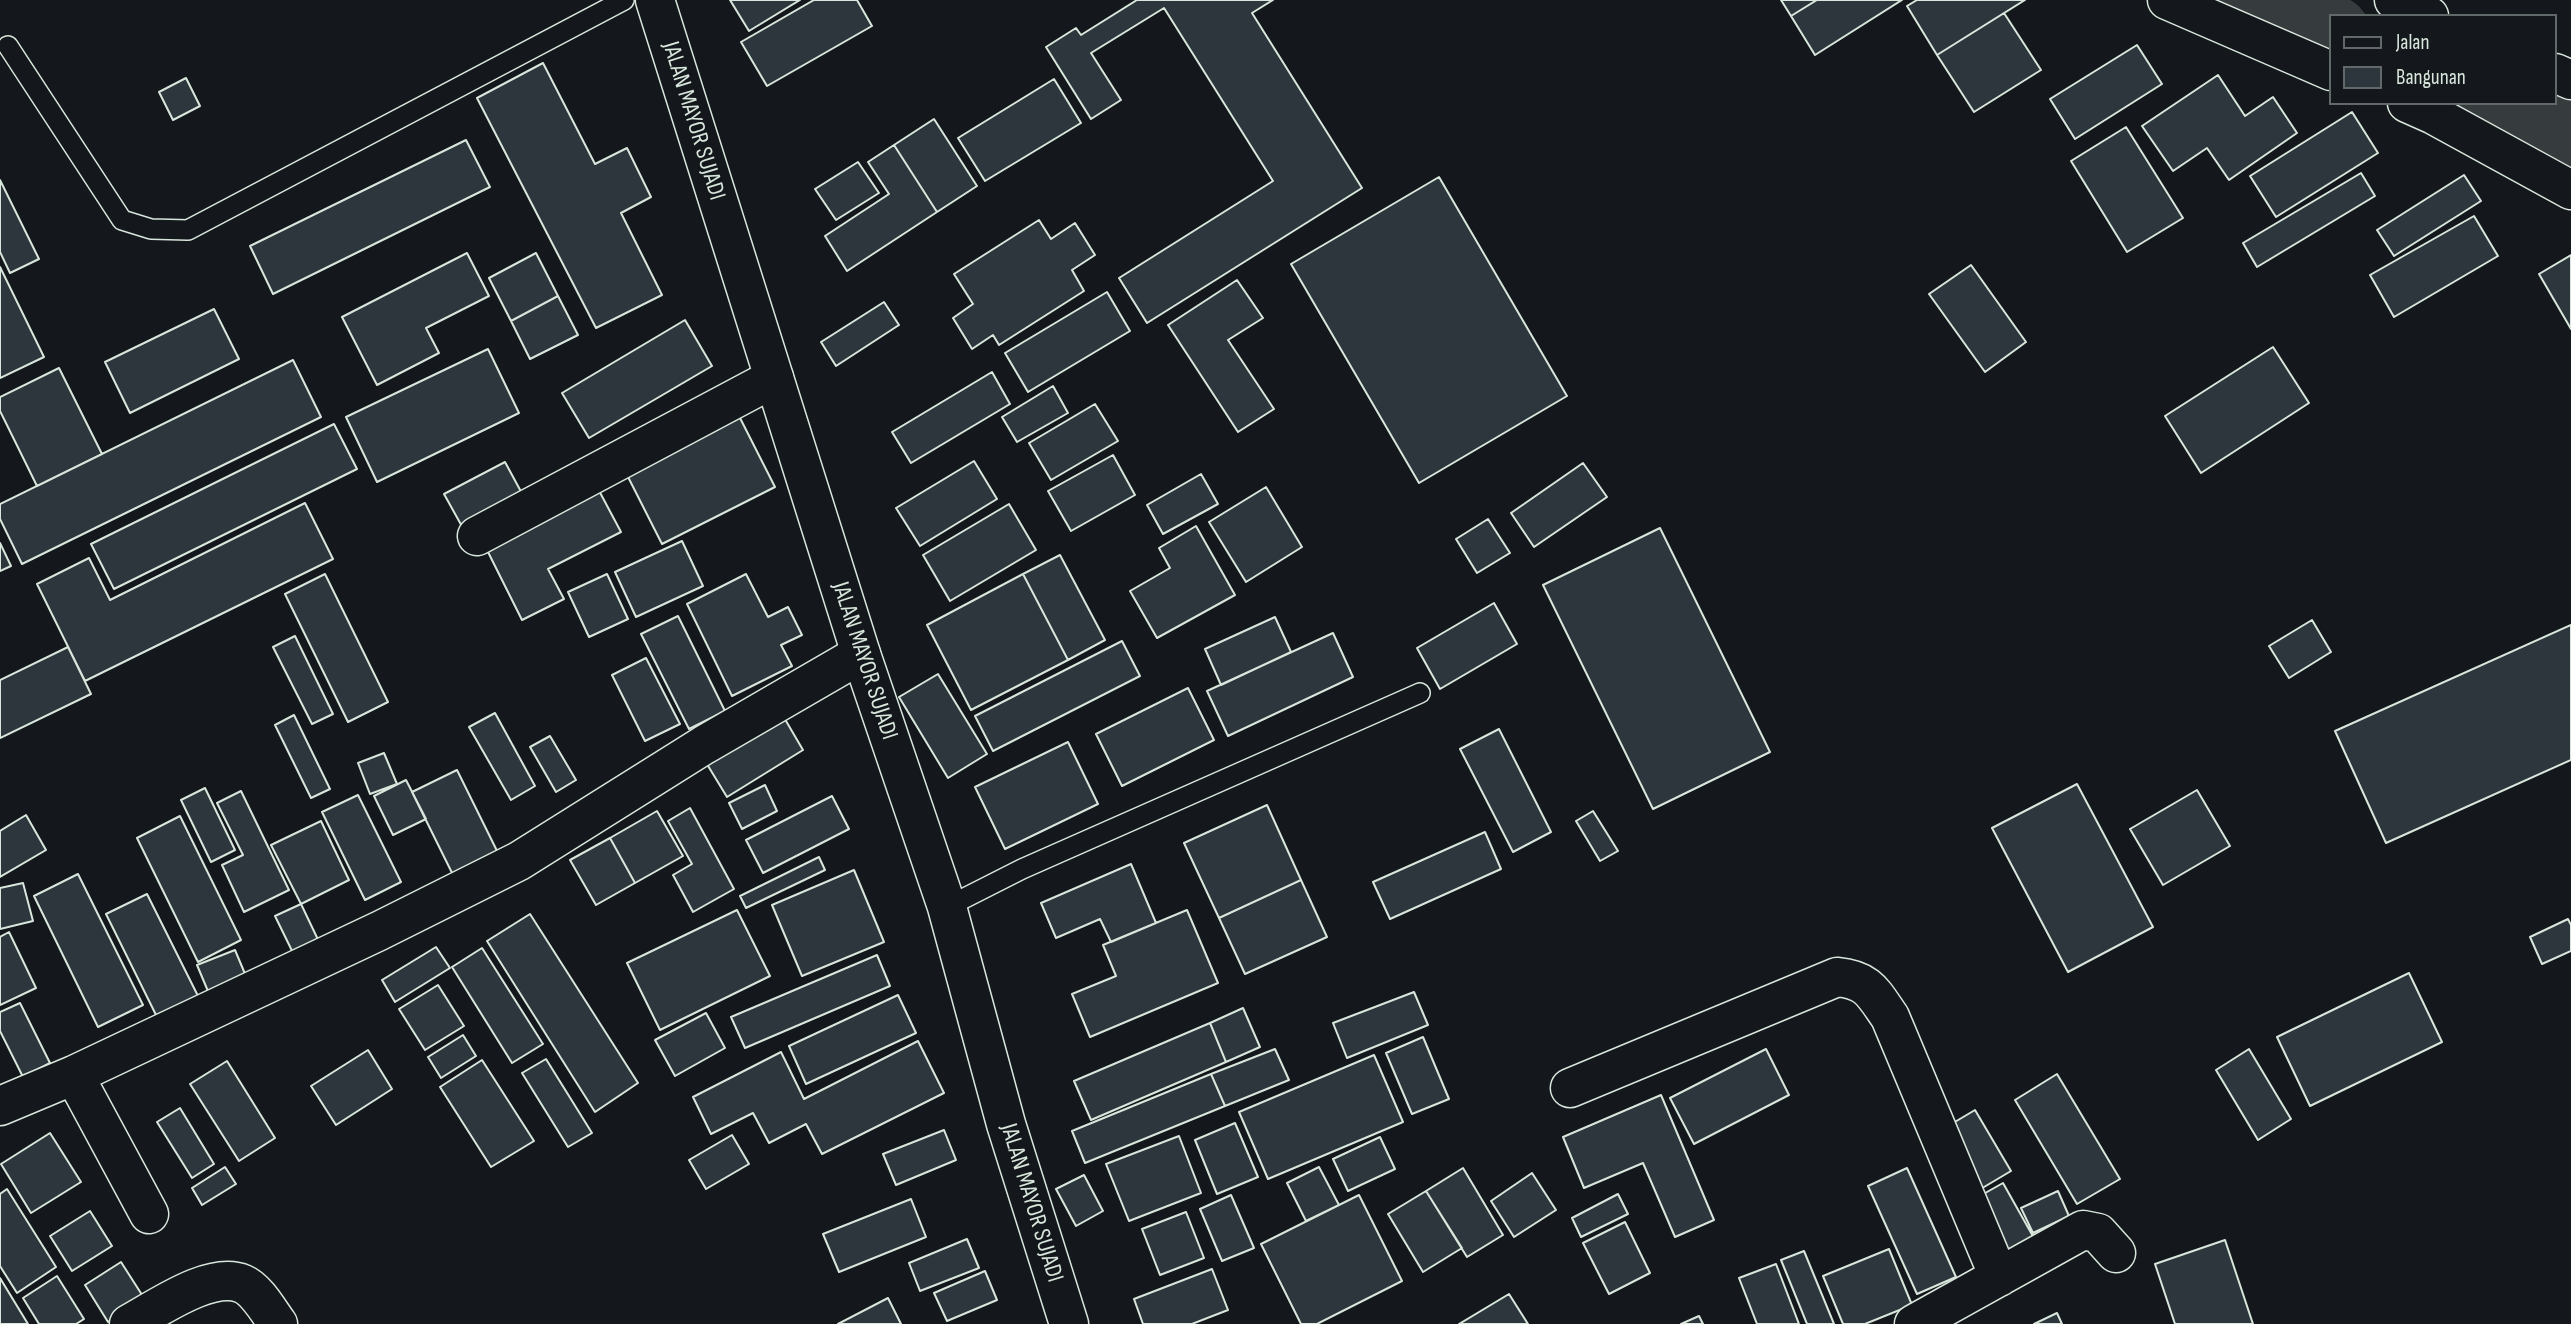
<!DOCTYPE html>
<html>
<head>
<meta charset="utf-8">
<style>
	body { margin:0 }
	#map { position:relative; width:2571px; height:1324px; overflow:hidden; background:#14181c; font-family:"Sofia Sans Condensed",sans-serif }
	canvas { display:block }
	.legend { position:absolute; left:2329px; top:14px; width:228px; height:91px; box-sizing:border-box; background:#14181c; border:2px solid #626a69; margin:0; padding:9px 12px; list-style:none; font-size:21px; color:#d8e6dc }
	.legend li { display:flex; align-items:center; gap:14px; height:35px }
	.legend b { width:35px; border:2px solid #626a69 }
</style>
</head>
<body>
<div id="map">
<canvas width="2571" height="1324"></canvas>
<ul class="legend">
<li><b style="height:9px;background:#14181c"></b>Jalan</li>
<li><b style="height:19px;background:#2c363c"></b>Bangunan</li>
</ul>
</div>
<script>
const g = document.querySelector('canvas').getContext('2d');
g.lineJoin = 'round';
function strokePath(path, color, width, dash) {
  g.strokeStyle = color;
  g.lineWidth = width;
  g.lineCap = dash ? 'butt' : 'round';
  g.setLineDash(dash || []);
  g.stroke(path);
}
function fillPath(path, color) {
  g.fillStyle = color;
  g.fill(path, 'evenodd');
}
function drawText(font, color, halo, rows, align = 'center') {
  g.font = font + ' "Sofia Sans Condensed",sans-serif';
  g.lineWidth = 5;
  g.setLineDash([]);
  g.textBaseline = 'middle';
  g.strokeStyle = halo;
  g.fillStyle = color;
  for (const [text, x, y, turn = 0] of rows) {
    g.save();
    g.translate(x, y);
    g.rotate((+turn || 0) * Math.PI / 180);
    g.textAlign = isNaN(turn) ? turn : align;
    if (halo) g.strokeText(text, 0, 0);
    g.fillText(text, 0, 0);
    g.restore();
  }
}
const river = new Path2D(`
	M2249,0L2331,35
	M2494,103L2571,136`);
const building = new Path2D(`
	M730,0H800L749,31Z
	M814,0H857L872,26L767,86L741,42Z
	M1137,0H1273L1252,13L1362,188L1147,323L1119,278L1273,181L1164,8L1091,53L1121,100L1091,119L1046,47L1076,28L1081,35Z
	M1781,0H1817L1791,16Z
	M1817,0H1902L1815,55L1791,16Z
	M1917,0H2025L1937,55L1907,6Z
	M2004,13L2041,70L1974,112L1937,55Z
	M2137,45L2162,84L2075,139L2050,99Z
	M543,63L595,164L627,148L651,197L621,213L662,295L596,328L477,98Z
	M2218,75L2245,116L2273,97L2297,133L2229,180L2207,148L2173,171L2142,126Z
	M186,78L200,106L173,120L159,92Z
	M1054,79L1081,123L985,181L958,138Z
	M2352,112L2378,153L2276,217L2250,176Z
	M934,119L977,186L937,212L894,145Z
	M2126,127L2183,218L2127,252L2071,161Z
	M466,140L490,187L273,294L250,246Z
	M894,145L937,212L847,271L825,236L889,194L868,162Z
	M858,162L879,193L836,220L815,189Z
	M2361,173L2375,196L2257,267L2243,243Z
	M2464,175L2481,201L2394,256L2377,230Z
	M1439,177L1567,396L1419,483L1291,264Z
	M0,180L39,259L10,273L0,252Z
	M2474,216L2498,256L2394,317L2370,275Z
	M1039,220L1051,239L1075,223L1095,255L1072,270L1084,291L999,345L993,335L972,349L953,318L973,304L954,274Z
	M467,253L489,296L426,328L439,353L377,385L342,317Z
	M536,253L558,296L511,321L489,278Z
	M2571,255V329L2539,274Z
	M1971,265L2026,342L1985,372L1929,294Z
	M0,267L44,357L0,378Z
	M1237,280L1263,318L1228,340L1274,409L1238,432L1168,325Z
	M1107,292L1130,331L1028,392L1005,353Z
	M558,296L578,335L530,359L511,321Z
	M884,302L899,325L836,366L821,342Z
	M214,309L239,359L130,413L105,362Z
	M685,320L712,366L589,438L562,393Z
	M2273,347L2309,403L2201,473L2165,416Z
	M488,349L519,413L377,482L346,417Z
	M293,360L321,417L22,564L0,519V504Z
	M59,368L102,454L37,486L0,411V397Z
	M992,372L1010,404L911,463L892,432Z
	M1053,386L1068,413L1017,442L1002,417Z
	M1095,404L1118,441L1051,480L1029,443Z
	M737,412L775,487L662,544L624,469Z
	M334,424L357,469L114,589L91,544Z
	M1113,455L1135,495L1071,531L1048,491Z
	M974,461L997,499L920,546L896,508Z
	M505,462L525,499L464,530L444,494Z
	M1583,463L1607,497L1534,547L1511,513Z
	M1201,474L1218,504L1163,534L1147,505Z
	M596,485L621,532L548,569L564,599L522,620L486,548Z
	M1266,487L1302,547L1246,582L1209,522Z
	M305,503L333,559L85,681L37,584L89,558L110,600Z
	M1009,504L1036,550L950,601L923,555Z
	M1488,519L1510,553L1477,573L1456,539Z
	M1196,526L1235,595L1157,638L1130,591L1170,568L1159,548Z
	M1660,528L1770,752L1653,809L1543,585Z
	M682,541L703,586L636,617L615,572Z
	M0,543L11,566L0,571Z
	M1060,555L1105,640L1068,660L1023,574Z
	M325,574L388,702L348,722L285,594Z
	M607,574L628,619L589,637L568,592Z
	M746,574L768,617L788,607L802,635L781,645L792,666L732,696L687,604Z
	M1023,574L1068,660L971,710L927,625Z
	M1494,603L1517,644L1440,689L1417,648Z
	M678,616L725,711L689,729L641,634Z
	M1275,617L1291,652L1221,685L1205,649Z
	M2312,620L2331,652L2289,678L2269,646Z
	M2571,625V760L2386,843L2335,731Z
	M1333,633L1353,677L1228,736L1207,691Z
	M295,636L333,714L312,724L273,647Z
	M1122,641L1140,676L993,751L975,716Z
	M68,647L91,694L0,738V680Z
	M646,658L680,724L645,741L612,675Z
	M938,674L987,754L948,778L899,697Z
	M1188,688L1214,740L1122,786L1096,734Z
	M779,709L803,750L727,797L702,756Z
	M495,713L535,786L511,800L469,727Z
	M294,715L330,789L311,798L275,725Z
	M1499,729L1551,832L1513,852L1460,749Z
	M550,736L576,780L556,792L530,747Z
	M1068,742L1098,804L1005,849L975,787Z
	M384,753L397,784L370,794L358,763Z
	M457,770L504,865L459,887L412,792Z
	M406,780L426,819L393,835L374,796Z
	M2077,784L2153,927L2068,972L1992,828Z
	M765,785L777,811L742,829L729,803Z
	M205,788L235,850L211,862L181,800Z
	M2197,790L2230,846L2163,885L2130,829Z
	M241,791L289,890L244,912L222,865L243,855L217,803Z
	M358,795L401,882L365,900L322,812Z
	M832,796L849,829L763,873L746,840Z
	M1267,805L1301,880L1219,918L1184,843Z
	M690,808L734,889L693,912L673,875L692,864L668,821Z
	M657,811L683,856L635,883L610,838Z
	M1593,811L1618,851L1600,861L1576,821Z
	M26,815L46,850L0,877V831Z
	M180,816L241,940L198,962L137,838Z
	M321,821L349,880L301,904L271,845Z
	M1485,832L1501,869L1390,919L1373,882Z
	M610,838L635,883L596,905L570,860Z
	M819,857L825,870L746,908L740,896Z
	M1131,864L1156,923L1111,942L1100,919L1056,938L1041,903Z
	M854,870L884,942L802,976L772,905Z
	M78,874L143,1005L98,1027L34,896Z
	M1301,880L1327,937L1245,974L1219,918Z
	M23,883L33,921L0,929V888Z
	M147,894L201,1002L160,1023L106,914Z
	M301,904L322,948L297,961L275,916Z
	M737,910L770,976L660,1030L627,963Z
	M1187,910L1218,983L1090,1037L1072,994L1116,976L1103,945Z
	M530,914L638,1083L595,1112L487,941Z
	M2568,919L2571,925V951L2542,964L2530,937Z
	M9,932L36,988L0,1005V937Z
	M436,947L450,968L395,1002L382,980Z
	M482,948L543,1044L512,1063L452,967Z
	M235,950L248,981L210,996L197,965Z
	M877,955L890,986L745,1048L731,1017Z
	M2409,973L2442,1042L2310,1106L2277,1037Z
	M438,985L464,1026L425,1050L399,1009Z
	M1414,992L1428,1025L1347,1058L1333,1023Z
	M898,995L916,1033L806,1084L789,1046Z
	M20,1003L50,1063L23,1077L0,1031V1012Z
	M1243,1008L1260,1047L1226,1062L1210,1023Z
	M706,1013L725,1048L675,1076L655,1040Z
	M1210,1023L1226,1062L1091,1120L1074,1081Z
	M463,1035L476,1056L441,1078L428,1057Z
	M1423,1037L1449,1099L1412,1114L1386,1053Z
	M918,1041L944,1093L822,1154L806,1124L769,1143L753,1113L711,1134L693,1097L781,1052L804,1099Z
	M1275,1049L1289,1080L1225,1106L1211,1074Z
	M1766,1049L1789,1095L1694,1144L1670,1098Z
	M2249,1049L2291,1119L2258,1140L2216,1070Z
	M368,1050L392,1089L336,1125L311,1086Z
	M1374,1055L1403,1122L1268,1179L1239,1112Z
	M546,1059L592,1133L568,1147L522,1073Z
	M482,1060L534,1141L491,1167L440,1087Z
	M227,1061L275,1138L239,1161L190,1084Z
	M1211,1074L1225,1106L1085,1163L1072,1131Z
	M2057,1074L2120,1179L2077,1204L2015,1100Z
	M1661,1095L1714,1220L1675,1237L1643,1163L1584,1188L1563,1137Z
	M180,1108L214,1164L192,1178L157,1122Z
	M1975,1110L2011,1171L1979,1190L1943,1129Z
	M1235,1123L1258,1177L1217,1194L1195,1140Z
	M944,1130L956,1160L896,1185L883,1154Z
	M50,1133L81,1182L31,1213L1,1164Z
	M732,1135L749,1164L706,1189L689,1160Z
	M1179,1136L1201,1193L1129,1221L1106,1164Z
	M1380,1137L1395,1169L1348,1191L1333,1159Z
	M225,1167L236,1184L202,1205L192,1188Z
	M1319,1167L1339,1205L1306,1221L1287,1183Z
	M1463,1168L1503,1235L1467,1257L1426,1191Z
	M1907,1168L1956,1277L1917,1294L1868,1186Z
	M1532,1173L1556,1210L1514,1237L1491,1201Z
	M1084,1175L1103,1211L1076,1226L1056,1189Z
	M2003,1183L2039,1247L2007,1264L1971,1201Z
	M7,1189L56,1267L17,1293L0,1266V1194Z
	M1426,1191L1462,1248L1423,1272L1388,1214Z
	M2058,1191L2069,1216L2033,1233L2021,1208Z
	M1618,1194L1628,1214L1581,1237L1572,1218Z
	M1231,1195L1254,1248L1222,1261L1200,1209Z
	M1359,1195L1402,1281L1317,1324H1301L1261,1244Z
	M911,1199L926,1237L839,1272L823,1234Z
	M90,1211L112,1246L72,1271L50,1236Z
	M1186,1212L1204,1258L1160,1275L1142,1229Z
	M1625,1222L1650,1273L1609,1294L1583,1243Z
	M967,1239L979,1268L920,1291L909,1263Z
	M2225,1240L2253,1324H2175L2155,1264Z
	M1889,1249L1912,1305L1865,1324H1843L1823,1276Z
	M1804,1251L1834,1324H1807L1781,1260Z
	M121,1262L144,1298L108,1322L85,1285Z
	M1776,1264L1799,1324H1757L1739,1278Z
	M1212,1269L1228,1310L1192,1324H1143L1134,1299Z
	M985,1271L997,1300L947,1321L934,1293Z
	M57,1276L84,1319L76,1324H39L23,1298Z
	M0,1278L28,1324H0Z
	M1509,1294L1528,1324H1459Z
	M888,1298L901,1324H838Z
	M2057,1313L2062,1324H2034Z
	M1699,1316L1703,1324H1681Z`);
const service = new Path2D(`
	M8,46L122,220L151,229L188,230L624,0
	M947,907L1022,869L1420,693`);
const minor = new Path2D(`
	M2167,0L2331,71
	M2394,0L2429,16
	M2555,73L2571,80
	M2407,103L2434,115L2571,190
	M477,536L774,378
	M74,1075L149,1214
	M1570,1088L1837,977C1869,980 1873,993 1890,1017L1999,1277
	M0,1106L74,1075L379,931L519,861L704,745L861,654
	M129,1324C157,1309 211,1270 243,1284C257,1290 269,1312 278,1324
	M1914,1324L2083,1230L2098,1233L2116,1253`);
const trunk = new Path2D(`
	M655,0L861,654L947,907L1006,1124L1069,1324`);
const streetNames = [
	["JALAN MAYOR SUJADI",693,121,73],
	["JALAN MAYOR SUJADI",864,661,72],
	["JALAN MAYOR SUJADI",1031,1203,73]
];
strokePath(river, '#363b3e', 80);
fillPath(building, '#2c363c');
strokePath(building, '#d8e6dc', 2);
strokePath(service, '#d8e6dc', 22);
strokePath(minor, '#d8e6dc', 41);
strokePath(trunk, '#d8e6dc', 41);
strokePath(service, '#14181c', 19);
strokePath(minor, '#14181c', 38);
strokePath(trunk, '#14181c', 38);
drawText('24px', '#d8e6dc', '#14181c', streetNames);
</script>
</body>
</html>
